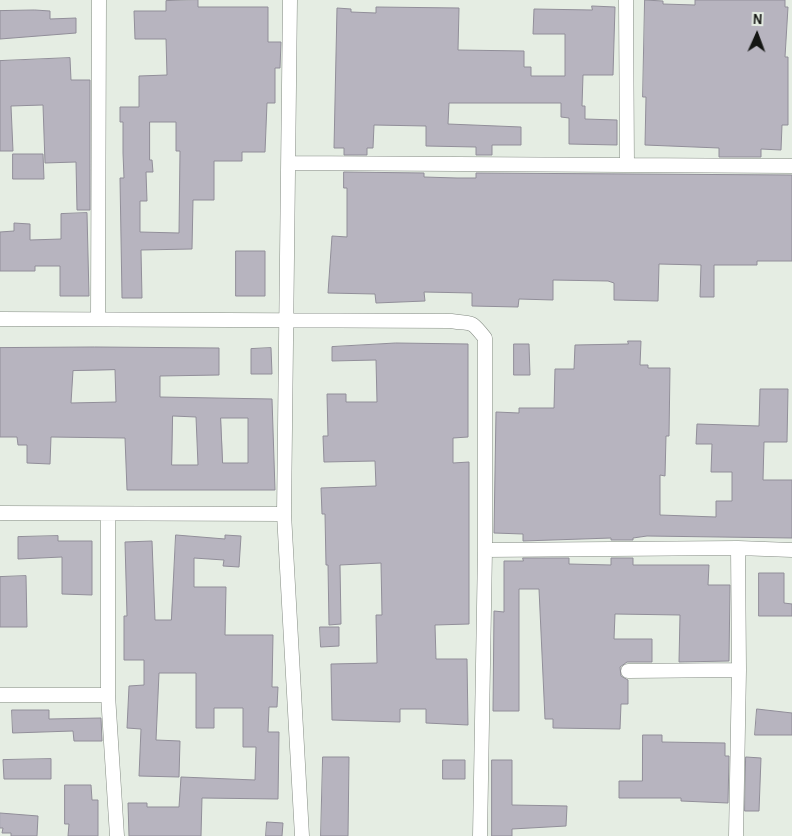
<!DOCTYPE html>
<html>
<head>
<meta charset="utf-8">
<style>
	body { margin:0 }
	#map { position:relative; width:792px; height:836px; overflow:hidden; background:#e5ede3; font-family:"Alegreya Sans",sans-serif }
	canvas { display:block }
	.north { position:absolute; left:732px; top:10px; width:50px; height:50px; -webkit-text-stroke:4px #e5ede3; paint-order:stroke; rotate:2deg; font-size:14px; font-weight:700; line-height:20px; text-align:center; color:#141613 }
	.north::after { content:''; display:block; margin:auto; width:18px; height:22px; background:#141613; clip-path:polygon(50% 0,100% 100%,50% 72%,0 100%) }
</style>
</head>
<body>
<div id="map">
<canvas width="792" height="836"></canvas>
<div class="north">N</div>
</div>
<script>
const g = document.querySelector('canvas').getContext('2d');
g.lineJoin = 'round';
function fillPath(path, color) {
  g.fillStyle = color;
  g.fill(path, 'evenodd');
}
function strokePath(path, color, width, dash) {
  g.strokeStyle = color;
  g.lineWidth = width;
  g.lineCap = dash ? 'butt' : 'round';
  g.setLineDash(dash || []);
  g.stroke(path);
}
const building = new Path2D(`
	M198,0V7H268V42H281L280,68H275V103H267L265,152H242V161H214V200H193L192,249L141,250L142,298H122L120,178H124L123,153V122H120V107H139V76L167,75L166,39H135L134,11H166V1ZM150,122H176V151H180L179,233L140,232V201H147L146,172H153L152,160H150Z
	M645,0L663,1V4L695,5V0H785V7H788L785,57H788V125H782L781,150L761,149V157H719V148L645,145L646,97H643Z
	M592,6L615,7L613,75H583L582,106H585V119L617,120V145L569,144V118L561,117V103H449L448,124L521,127V145H492V155H476V147L426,146V126L374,125L373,148H367V155H344V148H334L337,8L351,9V12L376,13V7L459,8L458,50L524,51V67H531V76H565V34H533L534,9L592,10Z
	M35,10L50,11V19L76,18V33L0,39V11Z
	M70,58L71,80H90V210H77L76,162L45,163L43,105L11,106L13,151H0V61Z
	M13,154H43L44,179H13Z
	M344,172L424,173V177L457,178H476V173L792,175V261H757V265H714V297H700L701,265L659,264L658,301L614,300V283L608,281L553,280V300L519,299L518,307L472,306V293L424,292L425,301L376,303L375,294L328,293L332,236L347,237V188H344Z
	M87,213L89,296H60V266H35V271H0V232L14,231V223L30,224V240L61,239V214Z
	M236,251H265V296H236Z
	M628,341H641L640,365H648V368H670L669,436H666L665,476L660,475V515L716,517V501H732V472H711L712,444H696L697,424L759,426L760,389H788L787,442H764L763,480H792V538L647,536L633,538V540H611V538L523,541V534L494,533L496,412L519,413V408H554L555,369H574L575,345L628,344Z
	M396,343L468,344V437L453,438V463L469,462V624L435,625L436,659H467L468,725L426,723V709H400V722L332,720L331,664L377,663L376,615H382L381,563L340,565L341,624L329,625L328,565H326L325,514H322L321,488L376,486L375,461L324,462L323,436H328L327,394H346V402H377L376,360L332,361V347Z
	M514,344H529L530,375H514Z
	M95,347L219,348V375L160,376V397L272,399L275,490H127L125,438L51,437L50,464L27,463V445H18L17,437H0V348ZM115,370L116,402L71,403L73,371ZM173,416L196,417L198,465H172ZM221,418H248V463H223Z
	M271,348L272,374H251V349Z
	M176,535L225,539V535L241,536L239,567L223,566L224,560L194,558V587H226L225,635H273L272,687H278L277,707H269L268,732H279L278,799L202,798L201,836H129L128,803H147V807H179L181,777L255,780L256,747H243V708H214V728H196V673H159L156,740L180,741L179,777L139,776L141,729L127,728L129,686L144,685V660H124V616H127L125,542L152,541L155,620H171Z
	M58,536V541H92V595L62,594V557L18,559V537Z
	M523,558H569V564L611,565V558H633V565H709L708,585H730L729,661L679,662L680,615L615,614L614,639H652V662H627L620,667L621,676L628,680V704H621L620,729L553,728V719H545L539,589H519V711H493L494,611L504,612V561H523Z
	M759,573H784V603L792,604V616H759Z
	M26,576L27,627H0V577Z
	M320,627H339V646L321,647Z
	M757,709L792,713V735H755Z
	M12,710H49V719L101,718L102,741H74L73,731L13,733Z
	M643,735H662V742L725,743V756H729L728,803L681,801V798H619V781H642Z
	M323,757H349L348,836H321Z
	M746,757L761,758L759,811H745Z
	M51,759V779H4L3,760Z
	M443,760H465V779H443Z
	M492,760H512V805L567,806L566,826L512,829V836H492Z
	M65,785H91L92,800H98V836H68L69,824H65Z
	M0,813L38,816L37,836H11V833H2L3,828H0Z
	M267,822L283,823L282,836H266Z`);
const minor = new Path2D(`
	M290,0L284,514L302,836
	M626,0L627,164
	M289,163L792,166
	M0,319L451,321C473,325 469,318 485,338V550L480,836
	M98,319L99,0
	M0,513L284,514
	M108,515V695L117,836
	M485,550L738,548L792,550
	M628,671L739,670
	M0,695H108
	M736,836L739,670L738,548`);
fillPath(building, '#b7b4bf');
strokePath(building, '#918e99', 1);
strokePath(minor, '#858c84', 15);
strokePath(minor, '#fff', 14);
</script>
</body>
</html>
